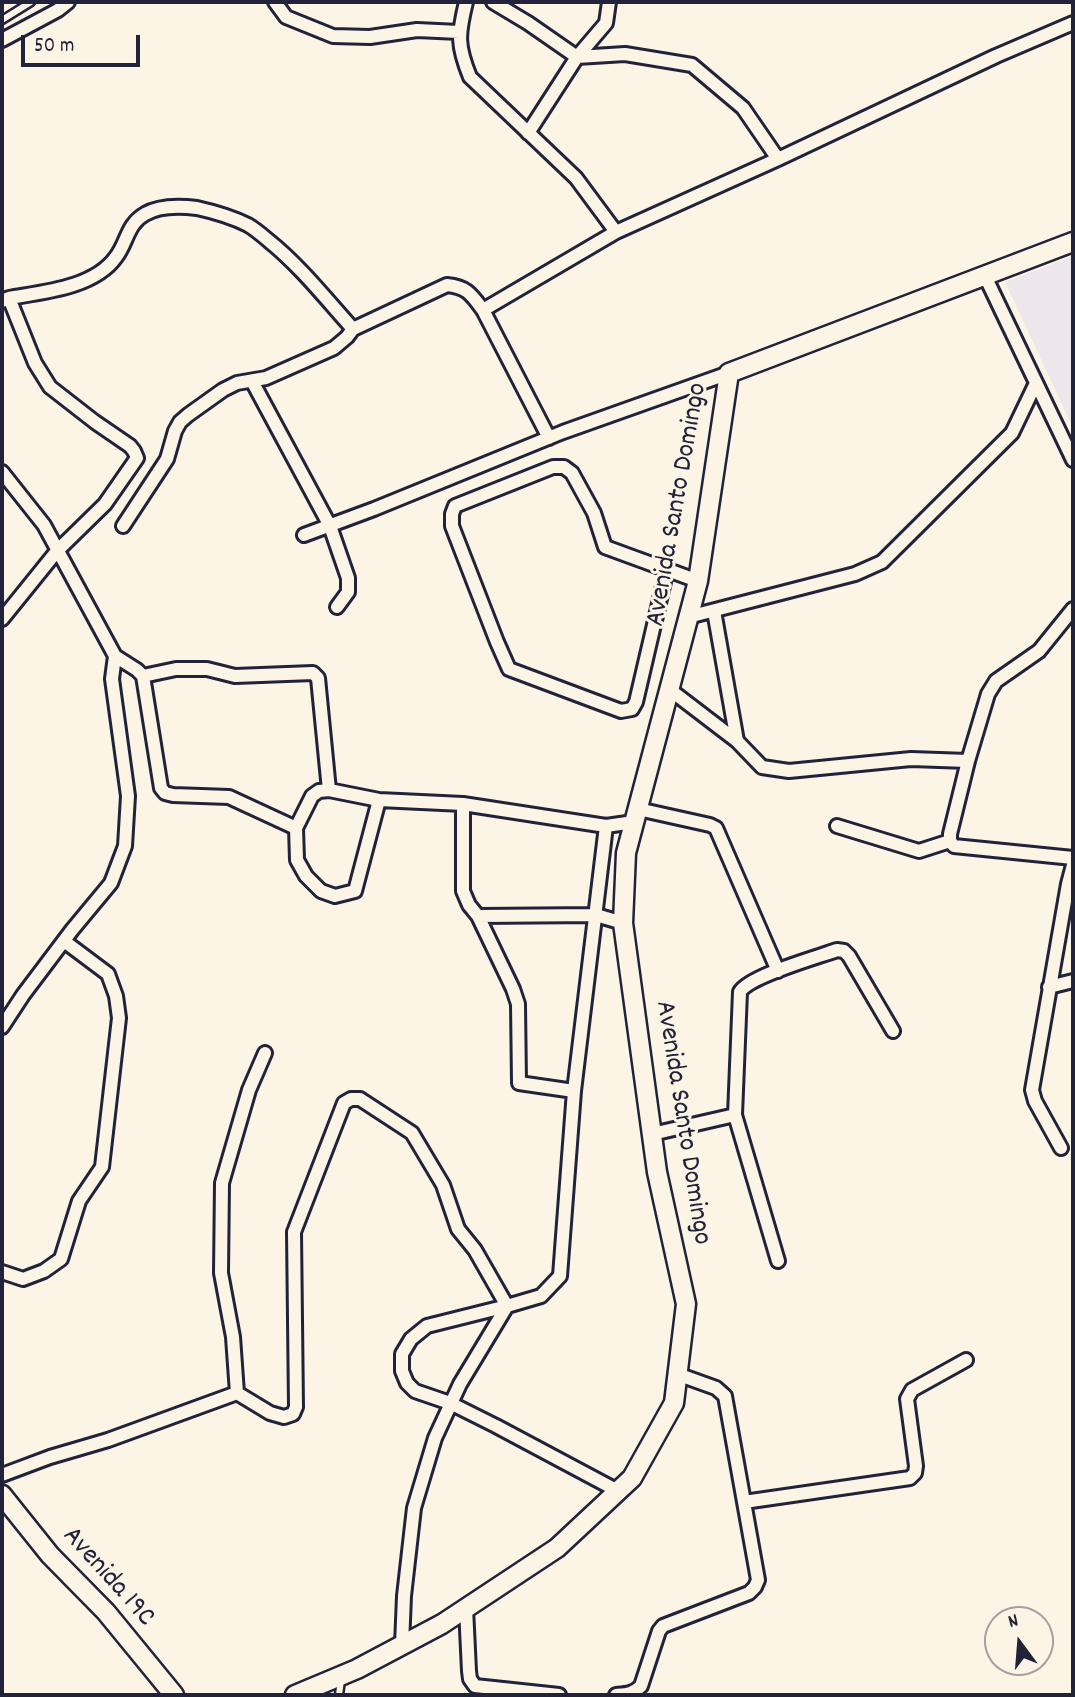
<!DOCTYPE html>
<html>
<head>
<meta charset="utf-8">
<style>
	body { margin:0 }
	#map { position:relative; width:1075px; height:1697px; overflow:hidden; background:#fcf5e5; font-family:Dekko,sans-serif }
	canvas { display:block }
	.frame { position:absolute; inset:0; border:4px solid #22223b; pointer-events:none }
	.north { position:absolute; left:984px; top:1606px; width:70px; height:70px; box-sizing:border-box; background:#fcf5e5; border:2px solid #a5a1a1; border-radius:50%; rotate:344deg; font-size:19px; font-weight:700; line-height:28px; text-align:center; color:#22223b }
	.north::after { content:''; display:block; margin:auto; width:24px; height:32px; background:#22223b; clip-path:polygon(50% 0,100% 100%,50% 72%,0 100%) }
	.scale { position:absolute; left:21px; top:35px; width:119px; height:32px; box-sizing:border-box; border:4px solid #22223b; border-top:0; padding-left:9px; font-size:21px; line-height:24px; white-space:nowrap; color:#22223b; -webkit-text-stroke:5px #fcf5e5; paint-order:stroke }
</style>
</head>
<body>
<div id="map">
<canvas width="1075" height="1697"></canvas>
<div class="frame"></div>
<div class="north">N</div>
<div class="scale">50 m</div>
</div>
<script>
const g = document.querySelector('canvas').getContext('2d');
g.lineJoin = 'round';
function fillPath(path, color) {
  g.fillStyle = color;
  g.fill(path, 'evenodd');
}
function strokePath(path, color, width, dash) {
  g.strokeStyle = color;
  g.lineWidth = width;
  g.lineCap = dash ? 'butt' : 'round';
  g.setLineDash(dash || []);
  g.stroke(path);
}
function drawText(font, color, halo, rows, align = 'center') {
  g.font = font + ' Dekko,sans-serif';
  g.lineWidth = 6;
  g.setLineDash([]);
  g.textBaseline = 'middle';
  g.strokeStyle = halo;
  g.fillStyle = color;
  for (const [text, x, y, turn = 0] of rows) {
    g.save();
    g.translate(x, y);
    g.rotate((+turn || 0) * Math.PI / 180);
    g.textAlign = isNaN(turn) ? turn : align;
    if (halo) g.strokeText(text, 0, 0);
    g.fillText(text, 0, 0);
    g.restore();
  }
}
const built = new Path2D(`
	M1073,256V428L1005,282Z`);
const lane = new Path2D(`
	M2,20L31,2
	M339,1695L341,1680`);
const street = new Path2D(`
	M275,2L286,17L333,36L370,37L417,30L459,32
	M466,2C458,35 457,45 470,77L576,178L616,232
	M493,2L528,23L577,57L625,54L692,65L743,108L778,159
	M2,40L58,10L68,2
	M528,133L577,57L606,23L609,2
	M985,276L1073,460
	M2,301L9,298C43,292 94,288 116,257C127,243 127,224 145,214C160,205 181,206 197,208C215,212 232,217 248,225C255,229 262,235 269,241C300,266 326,299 353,329L447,285C467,287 471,294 483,310L549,438
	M483,310L616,232L778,159L996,56L1073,23
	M252,381L330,526L348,578V592L337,607
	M2,472L44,525L115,656L112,679L128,796L125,846L111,883L72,930L23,995L2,1027
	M123,526L167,459L175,431L180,422L188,415L223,390L237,383L266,378L334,348L347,337L353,329
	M304,535L374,509L563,432L729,373
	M667,569L636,702L632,709L621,711L509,669L497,642L452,526V514L455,506L553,467H564L572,473L594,513L605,547L698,581
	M1073,609L1039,651L996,681L988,694L968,761L950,834V841L954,846L1073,858
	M714,611L737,741
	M688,617L855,574L882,562L1012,433L1036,383
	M2,619L57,551L105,504L137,458L134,451L130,446L95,422L50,387L35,363L9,298
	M115,656L137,670L143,676L161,788L165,793L173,795L229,797L296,828
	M143,676L176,669H207L235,676L313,673L318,678L329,790
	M669,689L737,741L762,767L789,771L911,759L968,761
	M379,800L355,891L335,896L321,891L306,876L297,860L296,828L312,796L319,791L329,790L379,800L463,804L606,826L634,822
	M463,804V891L469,905L478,916L513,989L518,1004L519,1083L574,1091
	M638,809L710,825L716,828L778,971
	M837,826L919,851L950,841
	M478,916L596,915L623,923
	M1049,987L1073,981
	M652,1134L735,1115
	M1061,1148L1035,1101L1032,1090L1068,884L1073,865
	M778,1261L735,1115L740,992C749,976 818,957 837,950L844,951L849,956L893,1031
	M2,1272L23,1279L44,1271L61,1259L79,1201L102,1167L119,1018L116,996L108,974L64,941
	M237,1393L270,1413L284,1417L293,1414L296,1407L294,1232L344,1103L351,1099H360L412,1133L443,1185L458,1229L475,1250L507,1306L427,1326L411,1339L402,1354V1371L407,1383L415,1391L450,1403L496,1426L618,1491
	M2,1475L50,1457L108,1440L237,1393L233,1337L221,1273L222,1183L249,1090L265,1053
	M744,1502L910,1478L915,1473L916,1466L907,1399L912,1390L966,1360
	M466,1608L469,1671L470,1679L475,1686L559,1695
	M402,1645L404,1596L414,1508L435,1438L460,1384L507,1306L541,1296L560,1276L574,1091L606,826
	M616,1695C627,1694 633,1694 641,1686L659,1631L663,1626L749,1593L755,1587L758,1580L725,1396L716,1388L677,1374`);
const secondary = new Path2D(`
	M2,1495L50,1555L106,1612L174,1695
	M295,1695L357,1669L442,1624L557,1548L632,1478L674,1403L686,1304L657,1172L623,923L626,853L698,581L729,373L1073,242`);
const streetNames = [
	["Avenida Santo Domingo",679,505,-80],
	["Avenida Santo Domingo",681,1123,81],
	["Avenida 19C",107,1578,48]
];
fillPath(built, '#ede7eb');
strokePath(lane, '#22223b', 11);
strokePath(street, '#22223b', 18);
strokePath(secondary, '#22223b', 23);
strokePath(lane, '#fcf5e5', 6);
strokePath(street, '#fcf5e5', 12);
strokePath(secondary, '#fcf5e5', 18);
drawText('28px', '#22223b', '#fcf5e5', streetNames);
</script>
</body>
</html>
